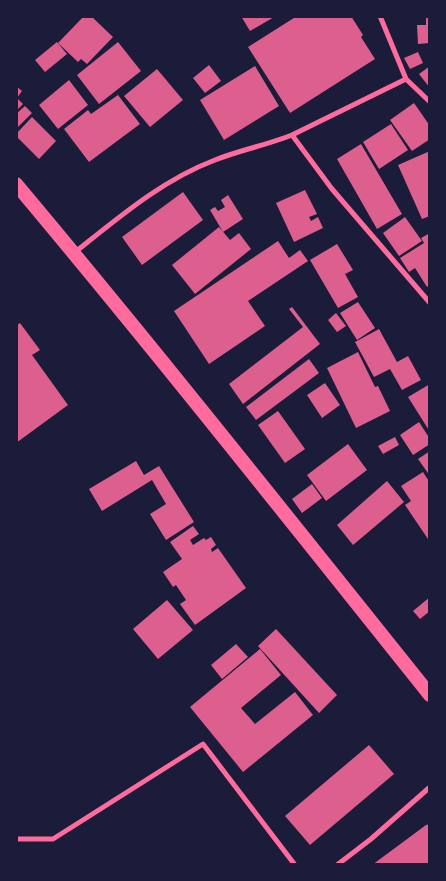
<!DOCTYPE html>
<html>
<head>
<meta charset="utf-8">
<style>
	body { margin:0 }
	#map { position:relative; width:446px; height:881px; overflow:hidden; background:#1b1b3a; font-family:"Roboto Serif",serif }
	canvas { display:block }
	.frame { position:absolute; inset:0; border:18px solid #1b1b3a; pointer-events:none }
</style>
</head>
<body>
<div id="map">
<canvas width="446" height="881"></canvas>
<div class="frame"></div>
</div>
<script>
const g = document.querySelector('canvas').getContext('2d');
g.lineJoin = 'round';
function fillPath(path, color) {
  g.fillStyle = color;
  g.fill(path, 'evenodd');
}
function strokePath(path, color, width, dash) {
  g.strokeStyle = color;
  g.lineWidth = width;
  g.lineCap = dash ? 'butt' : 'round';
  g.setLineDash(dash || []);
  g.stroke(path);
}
const building = new Path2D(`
	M84,16H91L113,37L87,64L81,59L78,62L58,43Z
	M241,16H276L250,31Z
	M297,16H351L363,35L361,37L375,59L290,113L248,47Z
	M426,16H430V43L418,44L417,25H426Z
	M57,42L67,54L45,72L35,60Z
	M118,42L141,71L99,104L77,75Z
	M418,52L423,63L410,69L404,58Z
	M209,65L221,81L205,93L193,78Z
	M255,66L279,106L224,140L200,100Z
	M430,66V88L419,74Z
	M157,69L183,100L150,127L124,96Z
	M69,80L88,105L58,129L39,105Z
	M16,86L22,91L17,98L23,104L16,111Z
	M118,95L140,124L89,162L64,129L88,110L91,114Z
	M414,103L430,126V139L412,151L390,120Z
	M25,106L32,113L16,129V114Z
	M32,117L56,141L39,159L16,136V134Z
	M391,124L408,150L379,169L363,142Z
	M361,144L402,214L377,229L337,159Z
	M430,151V216L422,219L398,165Z
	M305,190L317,214L309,217L311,221L318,217L323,228L294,242L276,203Z
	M183,192L203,220L142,265L122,237Z
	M228,195L243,219L223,232L210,210L215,207L218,211L225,207L221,200Z
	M405,217L422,241L399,256L383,233Z
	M219,227L230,240L239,233L251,249L195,294L172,265Z
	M430,233V285L427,287L415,268L409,272L400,258L424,243L421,238Z
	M278,241L289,258L300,250L308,261L248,301L265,326L209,364L174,311Z
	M337,244L353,270L345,274L358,297L338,308L310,260Z
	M358,302L375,328L357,340L340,313Z
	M292,307L320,344L243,404L229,384L303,327L289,309Z
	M336,313L346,326L337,332L328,320Z
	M20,323L40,350L32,355L68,405L16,443V326Z
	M379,329L397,362L408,356L421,380L402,390L390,369L374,377L355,342Z
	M358,352L375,387L378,386L390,411L356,428L327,368Z
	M309,359L319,373L256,420L246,407Z
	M325,383L340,405L322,418L307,395Z
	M430,384V432L408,397Z
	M278,411L305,449L285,463L258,425Z
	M419,422L430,439V444L413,455L400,435Z
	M395,437L399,445L383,454L378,446Z
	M348,444L367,470L326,501L307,475Z
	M430,451V476L418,459Z
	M136,461L144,475L159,466L194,522L166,540L150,514L166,504L152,480L102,511L89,489Z
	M423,472L430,483V542L405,505L411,501L401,486Z
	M387,481L404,502L353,545L337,525Z
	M312,484L322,498L302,513L292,499Z
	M193,526L199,534L190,540L193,545L204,538L206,540L211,537L216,545L211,549L212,552L218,548L246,588L195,625L180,604L186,600L176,585L173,587L163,572L182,559L170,542Z
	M430,597V611L420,619L413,611Z
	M167,600L193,630L158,659L133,629Z
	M276,629L337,695L319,713L258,646Z
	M236,644L248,657L222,679L211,665Z
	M260,649L281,675L241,708L255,724L295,692L313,715L243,772L190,707Z
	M369,745L394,774L310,845L285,816Z
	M430,824V865H372L426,825Z`);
const minor = new Path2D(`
	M380,16L406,79L430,102
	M292,135L332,189L430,303
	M74,253C118,218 162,180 215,160C240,150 267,145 292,135L406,79
	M16,839H53L203,744L295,865
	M337,865L371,839L430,787`);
const trunk = new Path2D(`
	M16,184C157,352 293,524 430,695`);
fillPath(building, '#dd5f8e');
strokePath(minor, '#ff6b9d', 5);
strokePath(trunk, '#ff6b9d', 14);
</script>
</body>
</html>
